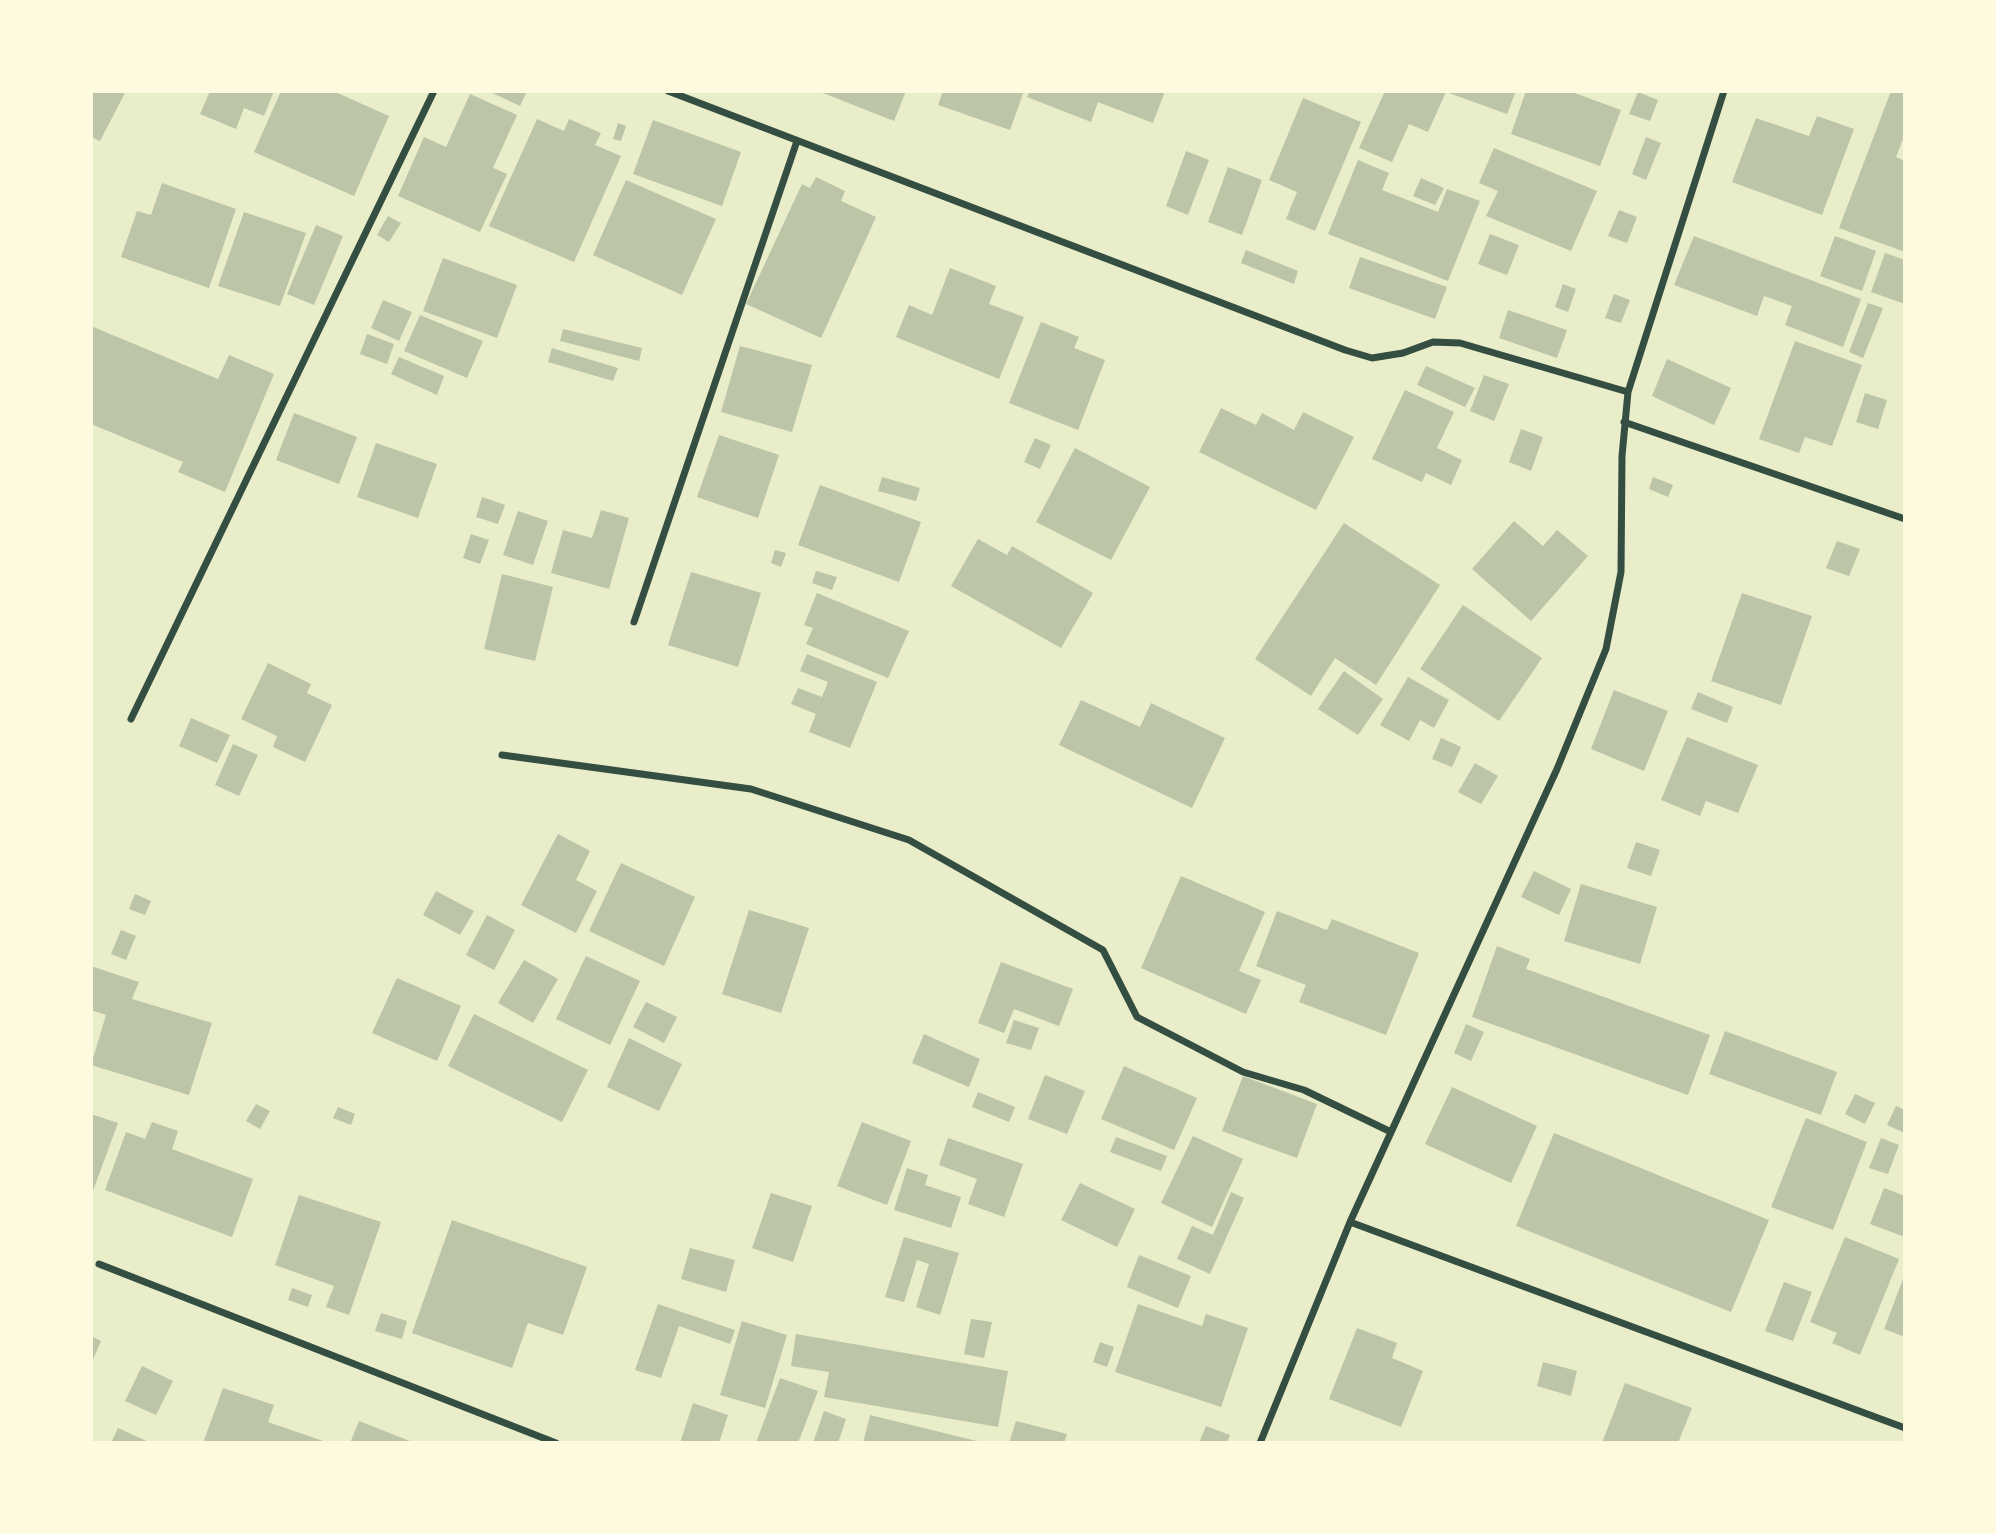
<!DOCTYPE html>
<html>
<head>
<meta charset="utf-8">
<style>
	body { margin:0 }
	#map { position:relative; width:1996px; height:1534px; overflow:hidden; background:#e9edc9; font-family:"PT Serif",serif }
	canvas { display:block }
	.frame { position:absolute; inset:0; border:93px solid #fefae0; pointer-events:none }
</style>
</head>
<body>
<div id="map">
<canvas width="1996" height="1534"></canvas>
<div class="frame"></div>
</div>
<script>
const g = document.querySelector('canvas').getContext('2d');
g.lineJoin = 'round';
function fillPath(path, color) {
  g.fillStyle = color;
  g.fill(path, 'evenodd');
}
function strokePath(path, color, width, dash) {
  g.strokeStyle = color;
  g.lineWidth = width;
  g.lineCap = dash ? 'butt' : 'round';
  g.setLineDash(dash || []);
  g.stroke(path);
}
const building = new Path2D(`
	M91,91H126L100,141L91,137Z
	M210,91H274L264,116L244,108L236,129L200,114Z
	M281,91H333L389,116L354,196L254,152Z
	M488,91H527L520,106Z
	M818,91H906L894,121Z
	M943,91H1024L1010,130L938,105Z
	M1030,91H1165L1153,123L1098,102L1091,122L1027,97Z
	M1385,91H1516L1507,114L1446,92L1428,132L1409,124L1392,162L1359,148Z
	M1526,91H1569L1621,110L1600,166L1511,134Z
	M1891,91H1905V134L1896,157L1905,161V252L1839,228Z
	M1638,92L1658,100L1650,121L1629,114Z
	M470,94L517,115L493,168L507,174L480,232L398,196L424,137L446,147Z
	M1303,98L1361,122L1315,231L1286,219L1297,192L1269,180Z
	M1817,116L1854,129L1822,215L1732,182L1756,118L1809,136Z
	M537,119L564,131L569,119L601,133L595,145L621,156L574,262L489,226Z
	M653,120L741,152L722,206L633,174Z
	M618,123L626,126L621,141L613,139Z
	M1646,137L1661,143L1646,180L1632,174Z
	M1494,148L1597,191L1571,251L1486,216L1498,191L1479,183Z
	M1186,151L1209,160L1188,215L1166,206Z
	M1358,160L1389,173L1382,190L1438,212L1447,189L1480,201L1448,281L1328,234Z
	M1228,167L1262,180L1242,235L1208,222Z
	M816,177L845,191L841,201L876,217L821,338L746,304L802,184L810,188Z
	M1421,178L1444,188L1435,205L1413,196Z
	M626,180L716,219L682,295L593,255Z
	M162,183L236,209L209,288L121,257L137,211L151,215Z
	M1619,210L1637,217L1627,243L1608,236Z
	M244,212L306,233L280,306L218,286Z
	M388,216L401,223L389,242L377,235Z
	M316,225L343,236L314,305L287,294Z
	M1490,234L1519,245L1507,275L1478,264Z
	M1694,236L1861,299L1843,347L1785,325L1792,306L1764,296L1757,316L1674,285Z
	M1835,236L1876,251L1862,291L1820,276Z
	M1246,250L1298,271L1294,284L1241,263Z
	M1885,253L1905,260V304L1871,292Z
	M1360,257L1447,287L1435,319L1349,288Z
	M443,258L517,285L497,338L423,311Z
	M950,268L996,286L989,304L1024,317L999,379L896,337L909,305L932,315Z
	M1563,284L1576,289L1568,312L1555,307Z
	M1614,294L1630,300L1621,323L1605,318Z
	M383,300L412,312L399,341L371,328Z
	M1868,303L1883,308L1863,358L1849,352Z
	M1508,310L1567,330L1557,358L1499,338Z
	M420,315L483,341L467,378L404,351Z
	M1041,322L1079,337L1074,348L1105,360L1078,430L1009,403Z
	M91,326L218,379L229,355L274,374L225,492L178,472L183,462L91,424Z
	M563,329L642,348L639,361L560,341Z
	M367,334L394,344L387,364L360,354Z
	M1795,341L1862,365L1832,446L1805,437L1799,453L1759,439Z
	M740,346L812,365L792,432L721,412Z
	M552,348L618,368L613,381L548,362Z
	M399,357L444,376L437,395L391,374Z
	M1667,359L1731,388L1714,425L1652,396Z
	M1426,366L1475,388L1465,407L1417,385Z
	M1484,375L1509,384L1494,421L1470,411Z
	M1405,390L1454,412L1437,448L1462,460L1451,485L1426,473L1422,482L1372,459Z
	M1865,393L1887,400L1878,429L1856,422Z
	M1221,408L1256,425L1262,413L1294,430L1303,412L1354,437L1316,510L1199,452Z
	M294,413L357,437L339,484L276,460Z
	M1521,429L1543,437L1531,471L1509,462Z
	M719,435L779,455L758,518L697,497Z
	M1035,438L1051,445L1040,469L1024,462Z
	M376,443L437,464L418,518L357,497Z
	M1075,448L1150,487L1111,560L1036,522Z
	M882,477L920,488L916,501L878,491Z
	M1653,477L1673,485L1668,497L1649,489Z
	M820,485L921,522L899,582L798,545Z
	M482,497L505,505L498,524L476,517Z
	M601,510L629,518L609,589L551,573L563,530L592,538Z
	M518,511L548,521L533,565L503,555Z
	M1514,521L1543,546L1557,530L1588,556L1531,621L1472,569Z
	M1344,523L1440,585L1376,685L1335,658L1311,696L1255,659Z
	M471,534L489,540L480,564L463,558Z
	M978,539L1007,555L1012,546L1093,593L1061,648L951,586Z
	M1837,541L1860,549L1849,576L1826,568Z
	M775,550L786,553L781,567L771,563Z
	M816,571L837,577L832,590L812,583Z
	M691,572L761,593L738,667L668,645Z
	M502,574L553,587L535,661L484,649Z
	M817,593L909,631L888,678L806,644L813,628L804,625Z
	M1742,593L1812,616L1781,705L1711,681Z
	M1463,605L1542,658L1499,721L1420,669Z
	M807,654L877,682L850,748L809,732L816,714L791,704L798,688L822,697L828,682L800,671Z
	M268,663L311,684L307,693L332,705L305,762L273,747L277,736L241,719Z
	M1344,671L1383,699L1358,735L1318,709Z
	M1408,677L1449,700L1434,728L1420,720L1409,741L1380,725Z
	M1614,690L1668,711L1644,771L1591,749Z
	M1698,692L1733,707L1727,723L1691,709Z
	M1081,700L1140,727L1151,703L1225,738L1192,808L1059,745Z
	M191,718L230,735L217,763L179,746Z
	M1687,737L1758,765L1738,813L1706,801L1700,816L1661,800Z
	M1441,738L1461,747L1452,767L1432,759Z
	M233,744L258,755L239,796L215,785Z
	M1475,763L1498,776L1481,804L1458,792Z
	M558,834L590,851L576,880L597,891L576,933L521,905Z
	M1636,842L1660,850L1651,876L1627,868Z
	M621,863L695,897L664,966L589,931Z
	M1534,871L1571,889L1559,915L1521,897Z
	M1181,876L1265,912L1239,971L1261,980L1246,1014L1141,968Z
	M1581,884L1657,907L1640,964L1564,941Z
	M436,891L474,911L460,935L423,915Z
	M135,894L151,901L145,915L129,909Z
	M749,910L809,928L781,1013L722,994Z
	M1277,911L1327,930L1332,919L1419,953L1386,1035L1299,1002L1306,985L1256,966Z
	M487,915L515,930L494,970L466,955Z
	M121,930L136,936L126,960L111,954Z
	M1497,946L1530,959L1526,969L1710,1035L1688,1095L1472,1017Z
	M586,956L640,981L610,1045L556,1019Z
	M524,960L558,979L533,1023L498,1003Z
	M1001,962L1073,989L1059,1026L1014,1009L1004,1033L978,1023Z
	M91,966L139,982L132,999L212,1023L189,1095L91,1065L106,1015L91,1010Z
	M397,978L461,1006L437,1061L372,1033Z
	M646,1002L677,1017L664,1043L633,1027Z
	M474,1014L588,1070L562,1122L448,1066Z
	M1014,1020L1039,1028L1031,1050L1006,1043Z
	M1466,1024L1484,1032L1471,1061L1454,1053Z
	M1725,1031L1837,1072L1821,1115L1709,1074Z
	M924,1034L980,1059L969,1087L912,1063Z
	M629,1038L682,1064L659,1111L607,1087Z
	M1124,1066L1197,1098L1174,1150L1101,1119Z
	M1045,1075L1085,1091L1067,1134L1028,1119Z
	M1243,1076L1317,1104L1297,1158L1222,1131Z
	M1452,1087L1537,1126L1511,1183L1425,1144Z
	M978,1092L1015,1107L1009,1122L972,1107Z
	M1855,1094L1875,1103L1865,1124L1845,1114Z
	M256,1104L270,1111L260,1129L246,1121Z
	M1896,1106L1905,1110V1133L1887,1125Z
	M338,1107L355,1114L351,1125L333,1118Z
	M91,1114L118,1123L91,1196Z
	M1806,1118L1867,1142L1833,1230L1771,1207Z
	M152,1122L178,1131L172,1149L253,1179L232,1237L105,1190L126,1132L145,1139Z
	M862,1122L911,1141L887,1205L837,1186Z
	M1554,1133L1769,1220L1731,1312L1516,1226Z
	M1193,1136L1243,1159L1212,1227L1161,1203Z
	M1116,1137L1167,1156L1161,1171L1110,1152Z
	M948,1138L1023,1164L1004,1217L968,1204L977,1179L939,1165Z
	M1881,1138L1899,1145L1888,1174L1869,1168Z
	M907,1168L928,1175L925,1185L961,1197L951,1228L894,1210Z
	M1080,1183L1135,1209L1117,1247L1061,1220Z
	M1884,1188L1905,1196V1237L1870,1224Z
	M1231,1192L1244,1198L1210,1274L1177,1259L1192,1226L1213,1235Z
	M771,1193L812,1206L793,1262L752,1248Z
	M299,1195L381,1222L349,1315L326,1307L334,1286L275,1265Z
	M452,1220L587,1267L563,1335L528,1323L512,1368L412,1333Z
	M904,1237L959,1253L940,1315L916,1307L929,1264L917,1260L904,1302L885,1297Z
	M1845,1237L1899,1259L1860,1355L1832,1343L1837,1333L1810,1322Z
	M690,1248L735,1260L726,1292L681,1279Z
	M1139,1255L1191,1276L1178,1308L1127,1287Z
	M1905,1274V1337L1884,1329Z
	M1784,1282L1812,1292L1793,1341L1765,1331Z
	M292,1288L312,1295L308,1307L288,1300Z
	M658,1304L735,1330L730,1344L679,1326L661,1378L635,1370Z
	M1138,1304L1202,1326L1206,1314L1248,1328L1221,1407L1115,1372Z
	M381,1313L407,1321L402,1339L375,1331Z
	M971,1319L992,1322L984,1358L964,1354Z
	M742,1321L787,1335L765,1408L720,1395Z
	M1357,1328L1397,1343L1392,1358L1423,1371L1401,1427L1329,1399Z
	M796,1334L1008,1371L998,1427L824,1397L829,1372L791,1366Z
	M91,1336L101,1341L91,1364Z
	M1100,1342L1114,1347L1107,1367L1093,1362Z
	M1543,1362L1577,1371L1571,1396L1537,1386Z
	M142,1366L173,1381L156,1415L125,1401Z
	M780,1378L818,1391L798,1443H756Z
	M1625,1383L1692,1408L1678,1443H1602Z
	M223,1388L274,1405L268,1422L329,1443H203Z
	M693,1403L728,1415L719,1443H680Z
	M824,1411L846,1419L838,1443H813Z
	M870,1415L981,1442V1443H863Z
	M359,1421L415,1443H350Z
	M1016,1421L1067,1434L1064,1443H1009Z
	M1206,1426L1230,1435L1227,1443H1199Z
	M118,1428L151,1443H111Z`);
const minor = new Path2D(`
	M668,91L1345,350L1372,358L1403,353L1433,342L1460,343L1628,392
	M1624,422L1905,519
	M634,622L797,141
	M131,719L434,91
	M502,755L751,789L909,840L1103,950L1137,1017L1243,1072L1304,1090L1391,1132
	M1350,1222L1905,1428
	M99,1264L556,1443
	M1260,1443L1350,1222L1557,769L1606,649L1621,572L1622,456L1628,392L1724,91`);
fillPath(building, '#bcc5a7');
strokePath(minor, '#344e41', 7);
</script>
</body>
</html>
